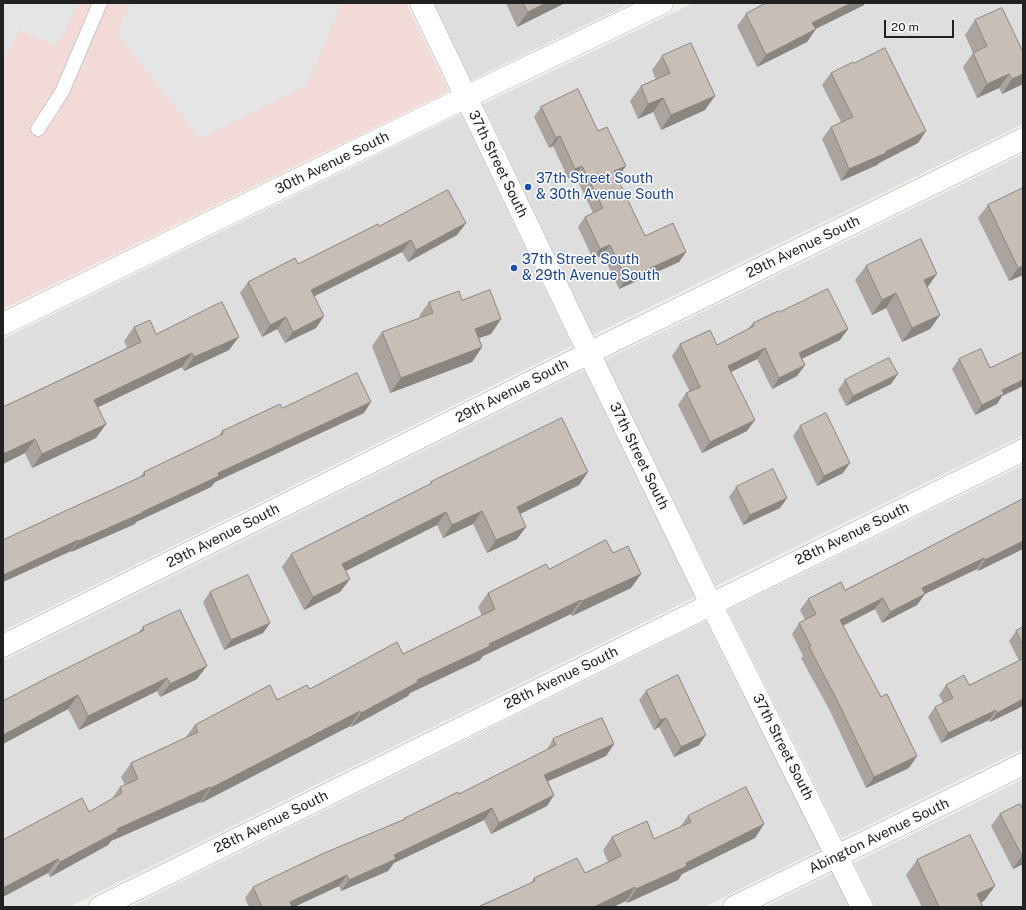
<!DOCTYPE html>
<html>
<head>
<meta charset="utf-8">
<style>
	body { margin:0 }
	#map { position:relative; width:1026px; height:910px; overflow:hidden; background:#f1efe7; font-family:"Public Sans",sans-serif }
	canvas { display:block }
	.frame { position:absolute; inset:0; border:4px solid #212121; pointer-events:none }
	.scale { position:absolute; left:884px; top:20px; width:70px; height:18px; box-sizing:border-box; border:2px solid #212121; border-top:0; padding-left:5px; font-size:12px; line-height:14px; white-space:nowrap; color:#212121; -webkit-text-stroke:3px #fff; paint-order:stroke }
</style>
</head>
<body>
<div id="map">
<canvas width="1026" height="910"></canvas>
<div class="frame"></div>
<div class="scale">20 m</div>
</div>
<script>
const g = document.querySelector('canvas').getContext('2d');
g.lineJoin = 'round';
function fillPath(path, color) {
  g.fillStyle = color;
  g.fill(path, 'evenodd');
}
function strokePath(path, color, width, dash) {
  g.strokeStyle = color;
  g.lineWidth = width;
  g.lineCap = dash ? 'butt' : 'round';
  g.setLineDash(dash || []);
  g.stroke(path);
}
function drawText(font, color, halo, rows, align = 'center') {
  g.font = font + ' "Public Sans",sans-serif';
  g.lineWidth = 3;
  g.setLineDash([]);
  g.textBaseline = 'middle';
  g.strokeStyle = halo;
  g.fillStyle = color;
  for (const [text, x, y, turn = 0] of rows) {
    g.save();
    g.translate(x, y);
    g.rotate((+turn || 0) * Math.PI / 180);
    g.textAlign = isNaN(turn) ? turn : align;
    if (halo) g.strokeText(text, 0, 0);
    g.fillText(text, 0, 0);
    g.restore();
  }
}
const residential = new Path2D(`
	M434,3H631L471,80Z
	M694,3H1023V124L593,335L483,104Z
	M461,114L572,346L3,631V339Z
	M1023,154V435L716,586L605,360Z
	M584,370L695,597L69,907H3V661Z
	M1023,465V749L842,838L728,610Z
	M706,621L821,849L704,907H130Z
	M1023,779V907H876L854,863Z
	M833,873L849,907H765Z`);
const commercial = new Path2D(`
	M3,3H406L449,91L3,309Z`);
const parking = new Path2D(`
	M3,3H77L65,32L54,46L19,30L3,64Z
	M130,3H338L340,7L306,86L200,139L117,34Z`);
const service = new Path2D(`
	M38,129L62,92L100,3`);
const minor = new Path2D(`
	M3,324L466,97L662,3
	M3,646L589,353L1023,139
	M100,907L1023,450
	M734,907L1023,764`);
const tertiary = new Path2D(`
	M421,3L589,353L711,604L862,907`);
const wall = new Path2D(`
	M506,3H563V4L517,27Z
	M766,3H865L864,5L816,29L807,42L757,67L737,26L746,14Z
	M975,20L1021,85L1002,94L999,88L977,98L963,67L973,53L965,35Z
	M662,56L705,110L661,130L653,112L638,119L630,101L641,86L656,80L652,70Z
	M854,63L926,131L918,143L879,163L877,165L841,181L822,139L831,127L841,122L822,85L831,73Z
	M541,107L598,131L619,176L616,177L645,236L686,252L679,262L619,289L603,255L593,259L578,227L585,217L593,213L575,175L568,178L553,146L549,148L534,117Z
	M1023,188V275L1009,281L978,218L988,205Z
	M466,223L457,235L408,262L402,252L314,296L324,316L316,328L285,343L277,329L262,337L240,293L248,282L298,264L379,226Z
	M866,266L927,288L940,315L930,329L902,342L886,308L872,315L855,280Z
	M462,300L501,319L491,334L479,338L482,347L472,362L390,393L372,346L382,332L420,318L419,316L429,302Z
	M779,312L848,329L840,340L802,359L805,365L797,376L772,389L757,359L731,372L747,431L702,453L678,405L686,393L690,392L672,356L680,344L717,345L748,329L753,323Z
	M134,327L156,334L229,350L184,371L182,367L98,407L106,424L96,438L32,468L25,453L3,464V407L127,348L124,341Z
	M1023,352V386L1002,396L997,404L975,415L952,369L959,359L990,368Z
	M845,380L891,384L846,406L838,390Z
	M282,408L364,413L215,482L211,487L136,522L135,524L71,552V551L3,582L140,477L144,472L218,437L222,431Z
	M800,426L843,473L817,486L793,436Z
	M588,472L579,485L520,514L526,527L517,539L487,553L473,524L443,538L437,525L346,571L350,579L340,592L304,610L282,567L291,554L430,484L431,482Z
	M736,487L787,498L780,508L743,525L729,497Z
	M1023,499V549L978,571L977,569L925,594L917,605L882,623L875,609L843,626L909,768L866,788L830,711L801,658L803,656L792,634L799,623L805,620L800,610L808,599L845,590Z
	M613,553L641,574L631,588L572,616L571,614L483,656L480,660L410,693L408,696L351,727L350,726L201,803L200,802L111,841L108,845L50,877L48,873L89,812L111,800L120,787L125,785L121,777L131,763L185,738L195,725L310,689L403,654L482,616L478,607L488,593L549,569Z
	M210,592L270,623L263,633L224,650L203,602Z
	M143,627L197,679L160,697L157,691L79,730L68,709L3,744L138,633Z
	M1023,627V706L990,722L989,720L941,743L928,717L935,707L943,703L939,695L946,685H969L1019,661L1009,641L1016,631Z
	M646,691L699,745L674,757L659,727L654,730L639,700Z
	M553,739L614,744L606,756L548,781L554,795L547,806L491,834L484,820L394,863L388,871L341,891L339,886L294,907H249L245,898L253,887L403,820L405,818L459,794L546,751Z
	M1023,810V864L1013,869L991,826L1000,814Z
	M688,816L764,824L755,838L682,874L678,880L627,903L626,901L613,907H479L480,906L531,883L534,878L585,873L608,862L603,850L612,837L654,839L680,827Z
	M917,860L984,901L980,902L983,907H922L906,875Z`);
const shadedWall = new Path2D(`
	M546,3H563V4L517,27L528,12Z
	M851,3H865L864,5L803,35L812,23Z
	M816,29L807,42L757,67L766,55Z
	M1009,74L999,88L977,98L987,84Z
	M1023,74V83L1021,85L1002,94L1012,79Z
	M715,96L705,110L661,130L671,115Z
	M663,98L653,112L638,119L648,104Z
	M926,131L918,143L879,163L877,165L841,181L849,169Z
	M560,136L553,146L549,148L556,138Z
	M582,166L575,175L568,178L575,169Z
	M626,166L619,176L607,181L614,171Z
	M466,223L457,235L408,262L416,250Z
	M411,240L402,252L303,302L311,290Z
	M610,245L603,255L593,259L600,249Z
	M686,252L679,262L619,289L626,279Z
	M1023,266V275L1009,281L1018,268Z
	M937,274L927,288L924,280Z
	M896,293L886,308L872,315L882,300Z
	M940,315L930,329L902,342L912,328Z
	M324,316L316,328L285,343L293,332Z
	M286,317L277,329L262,337L270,325Z
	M501,319L491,334L465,343L475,329Z
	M848,329L840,340L791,364L799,353Z
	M239,337L229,350L184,371L194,357Z
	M482,347L472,362L390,393L401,378Z
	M765,348L757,359L721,377L728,366Z
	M192,353L182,367L84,414L94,400Z
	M805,365L797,376L772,389L779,378Z
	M898,374L891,384L846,406L853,396Z
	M1023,380V386L1002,396L997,404L975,415L982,405L1002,390Z
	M371,402L364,413L215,482L211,487L136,522L135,524L71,552L79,541L218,473Z
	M755,420L747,431L702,453L710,442Z
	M106,424L96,438L32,468L42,454Z
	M35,439L25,453L3,464V454Z
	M850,463L843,473L817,486L824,476Z
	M588,472L579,485L508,520L517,507Z
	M787,498L780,508L743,525L750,515Z
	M482,511L473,524L443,538L452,525Z
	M446,512L437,525L333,577L342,564Z
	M526,527L517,539L487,553L496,540Z
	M78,540L71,551L3,582V575Z
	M1023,541V549L978,571L985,560Z
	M984,558L977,569L914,599L922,588Z
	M641,574L631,588L572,616L582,601Z
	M350,579L340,592L304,610L313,597Z
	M925,594L917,605L882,623L890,612Z
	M883,598L875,609L832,631L840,620Z
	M581,600L571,614L483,656L480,660L410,693L408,696L351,727L361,713L417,680L489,644Z
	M270,623L263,633L224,650L231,640Z
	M207,666L197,679L160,697L170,684Z
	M167,678L157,691L79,730L88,716Z
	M78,695L68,709L3,744V735Z
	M1023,699V706L990,722L997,713Z
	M996,710L989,720L941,743L948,733Z
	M360,711L350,726L201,803L211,788Z
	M666,718L659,727L654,730L660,720Z
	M706,735L699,745L674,757L681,747Z
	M614,744L606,756L537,786L544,775Z
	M917,756L909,768L866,788L874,777Z
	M210,787L200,802L111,841L108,845L50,877L60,862L117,829Z
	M554,795L547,806L491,834L499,823Z
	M492,808L484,820L394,863L388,871L341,891L349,880L394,855Z
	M764,824L755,838L682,874L678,880L627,903L636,889L686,863Z
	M1022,856H1023V864L1013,869Z
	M58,859L48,873L3,897V888Z
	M347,875L339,886L294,907H286L290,902Z
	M995,886L984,901L971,907L977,894Z
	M635,887L626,901L613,907H594Z`);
const building = new Path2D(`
	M523,3H546L528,12Z
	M766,3H851L812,23L816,29L766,55L746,14Z
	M1002,8L1023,52V74L1012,79L1009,74L987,84L973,53L987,46L975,20Z
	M691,43L715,96L671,115L663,98L648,104L641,86L670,73L662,56Z
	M885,48L926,131L885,152L886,153L849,169L831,127L853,117L831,73L853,62L854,63Z
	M578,89L598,131L607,127L626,166L614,171L645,236L673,223L686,252L626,279L610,245L600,249L585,217L603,208L582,166L575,169L560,136L556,138L541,107Z
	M1023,188V266L1018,268L988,205Z
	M448,190L466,223L416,250L411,240L311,290L324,316L293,332L286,317L270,325L248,282L295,258L298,264L378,224L379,226Z
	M921,239L937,274L924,280L940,315L912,328L896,293L882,300L866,266Z
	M828,289L848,329L799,353L805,365L779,378L765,348L728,366L755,420L710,442L686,393L700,387L680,344L710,330L717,345L754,326L753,323L778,311L779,312Z
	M490,290L501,319L475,329L482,347L401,378L382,332L433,313L429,302L459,291L462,300Z
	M222,302L239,337L194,357L192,353L94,400L106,424L42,454L35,439L3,454V407L141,342L134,327L150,320L156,334Z
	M981,349L990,368L1023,352V380L1002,390L1004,394L982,405L959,359Z
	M889,358L898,374L853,396L845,380Z
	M357,373L371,402L218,473L219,476L142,512V513L79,541L78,540L3,575V540L65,511L145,475L144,472L223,434L222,431L280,404L282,408Z
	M826,413L850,463L824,476L800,426Z
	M562,418L588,472L517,507L526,527L496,540L482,511L452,525L446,512L342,564L350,579L313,597L291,554L432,483L431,482Z
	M773,469L787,498L750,515L736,487Z
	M1023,499V541L985,560L984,558L922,588L925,594L890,612L883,598L840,620L881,697L887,694L917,756L874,777L837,700L809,647L811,646L799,623L816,614L808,599L841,582L845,590Z
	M606,540L613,553L628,546L641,574L582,601L581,600L489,644L490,646L417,680L418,682L361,713L360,711L211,788L210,787L117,829L118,831L60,862L58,859L3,888V840L82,798L89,812L122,793L120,787L138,779L131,763L198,732L195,725L270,685L277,700L307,685L310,689L397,642L403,654L495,609L488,593L546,564L549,569Z
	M248,575L270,623L231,640L210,592Z
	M180,610L207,666L170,684L167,678L88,716L78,695L3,735V701L43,680L144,630L143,627Z
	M1023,627V645L1016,631Z
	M1023,659V699L997,713L996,710L948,733L935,707L953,698L946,685L964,675L969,685Z
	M678,675L706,735L681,747L666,718L660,720L646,691Z
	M602,718L614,744L544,775L554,795L499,823L492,808L394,855L396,859L349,880L347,875L290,902L292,907H262L253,887L322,854L405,819V818L458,792L459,794L556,745L553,739Z
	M746,787L764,824L686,863L687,866L636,889L635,887L594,907H480V906L535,881L534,878L577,858L585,873L621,856L612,837L647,821L654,839L691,822L688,816Z
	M1020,804L1023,810V856H1022L1000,814Z
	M970,835L995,886L977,894L983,907H939L917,860Z`);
const markers = [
	[528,187,4,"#1a4fb4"],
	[514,268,4,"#1a4fb4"]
];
const streetNames = [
	["30th Avenue South",332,163,-26],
	["37th Street South",498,164,64],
	["29th Avenue South",803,247,-26],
	["29th Avenue South",512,391,-27],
	["37th Street South",639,456,64],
	["28th Avenue South",852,534,-26],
	["29th Avenue South",223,536,-27],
	["28th Avenue South",561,678,-26],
	["37th Street South",783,747,63],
	["28th Avenue South",271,822,-26],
	["Abington Avenue South",879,836,-26]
];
const transitNames = [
	["37th Street South",536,179],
	["& 30th Avenue South",536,195],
	["37th Street South",522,260],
	["& 29th Avenue South",522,276]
];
fillPath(residential, '#dfdede');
fillPath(commercial, '#f2dad7');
fillPath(parking, '#e5e5e5');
strokePath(service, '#a8a8a8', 15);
strokePath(minor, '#a8a8a8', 23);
strokePath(tertiary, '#a8a8a8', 23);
strokePath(service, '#fff', 14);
strokePath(minor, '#fff', 22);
strokePath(tertiary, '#fff', 22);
fillPath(wall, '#aba39d');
fillPath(shadedWall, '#8b857f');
fillPath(building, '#c7beb6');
strokePath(building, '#8b857f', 1);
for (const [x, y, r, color] of markers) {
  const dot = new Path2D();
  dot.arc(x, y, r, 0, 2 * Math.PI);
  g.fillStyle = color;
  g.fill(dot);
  strokePath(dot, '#fff', 1.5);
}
drawText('14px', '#212121', '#fff', streetNames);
drawText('14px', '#164399', '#fff', transitNames, 'left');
</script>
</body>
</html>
